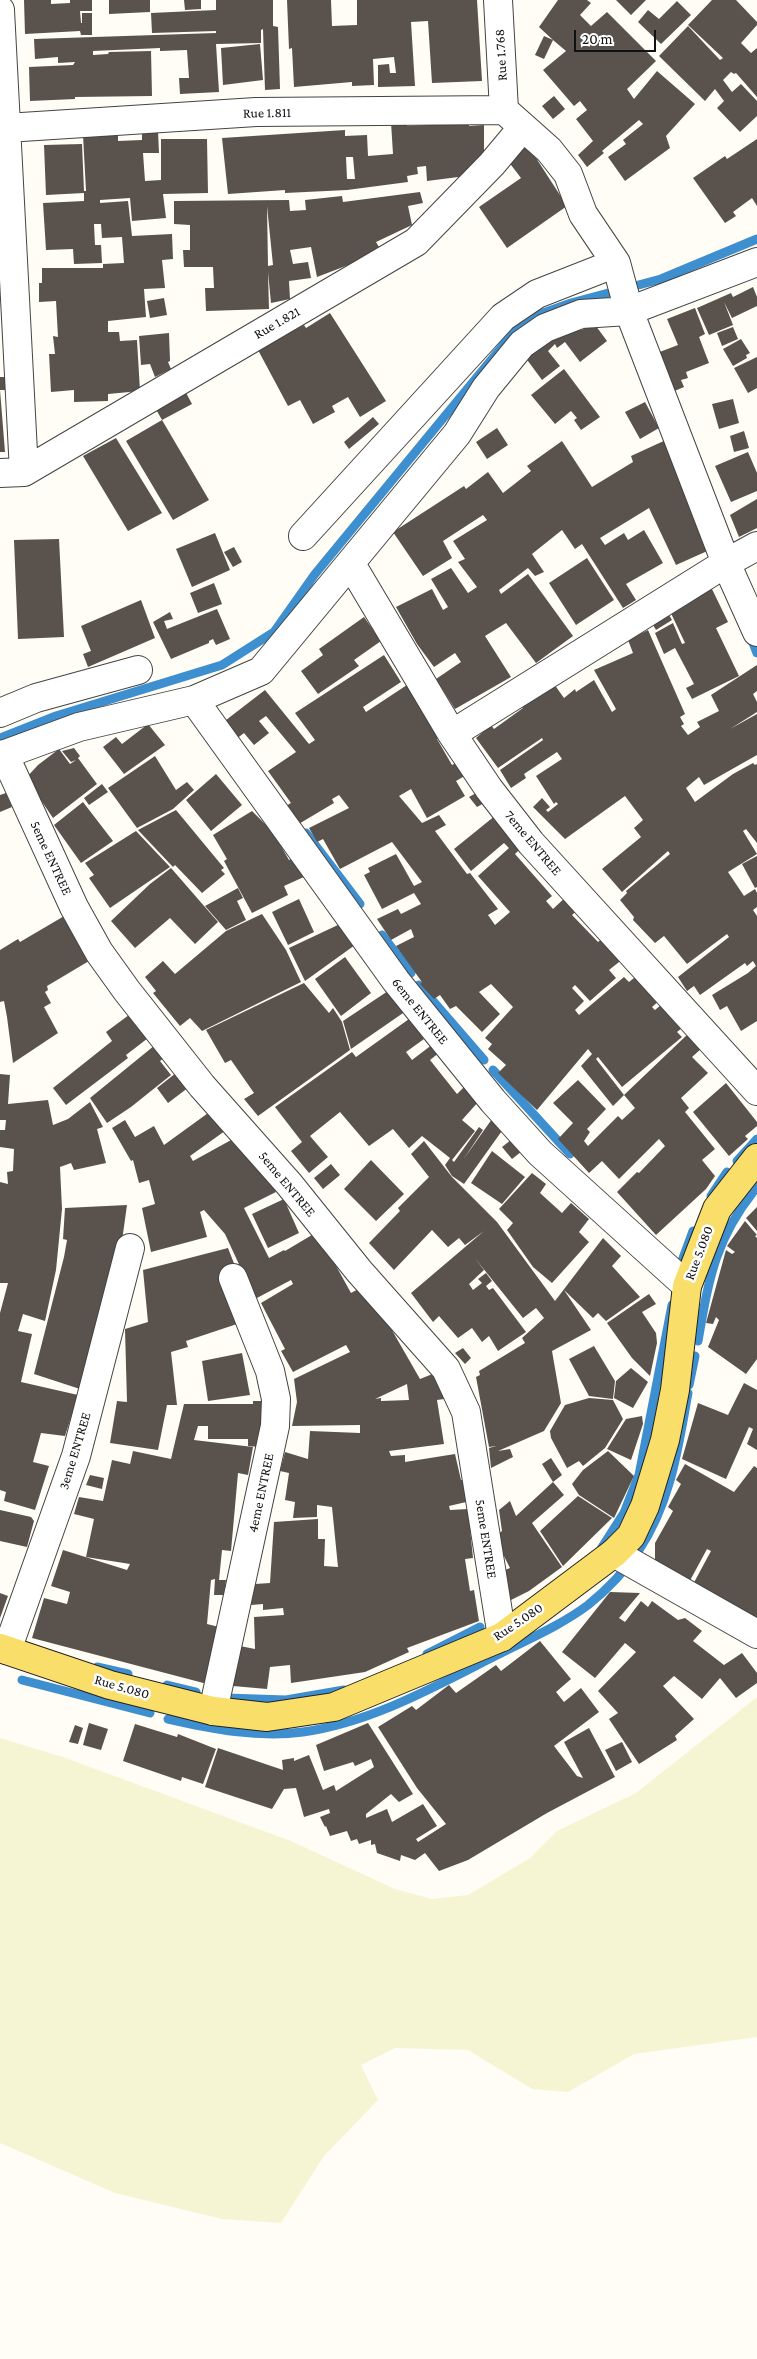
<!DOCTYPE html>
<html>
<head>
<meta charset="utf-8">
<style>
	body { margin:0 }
	#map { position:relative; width:757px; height:2359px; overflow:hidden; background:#fffdf5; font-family:"Crimson Pro",serif }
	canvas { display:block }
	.scale { position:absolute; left:574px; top:30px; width:82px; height:22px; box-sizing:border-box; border:2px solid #111; border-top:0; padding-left:6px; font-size:15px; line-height:18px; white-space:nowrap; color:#111; -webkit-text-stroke:4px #fff; paint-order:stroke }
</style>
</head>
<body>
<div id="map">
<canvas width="757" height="2359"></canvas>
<div class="scale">20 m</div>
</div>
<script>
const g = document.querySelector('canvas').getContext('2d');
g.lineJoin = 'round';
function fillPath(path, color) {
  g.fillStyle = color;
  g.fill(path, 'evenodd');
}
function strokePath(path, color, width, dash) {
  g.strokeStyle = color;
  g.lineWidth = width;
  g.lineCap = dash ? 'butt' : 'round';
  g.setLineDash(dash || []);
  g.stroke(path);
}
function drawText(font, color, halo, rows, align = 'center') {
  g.font = font + ' "Crimson Pro",serif';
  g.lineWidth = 5;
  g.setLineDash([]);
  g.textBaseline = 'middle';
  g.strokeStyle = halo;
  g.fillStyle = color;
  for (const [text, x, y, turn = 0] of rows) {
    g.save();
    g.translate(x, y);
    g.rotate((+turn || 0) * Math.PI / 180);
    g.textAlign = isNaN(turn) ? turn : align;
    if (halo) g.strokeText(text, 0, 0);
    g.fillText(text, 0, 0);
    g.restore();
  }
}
const farmland = new Path2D(`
	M757,1697V2037L634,2054L568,2092L532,2089L468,2050L395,2048L361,2065L378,2100L324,2156L281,2223L222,2219L115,2193L0,2143V1738L63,1757L291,1841L395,1889L432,1899L468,1895L530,1858L557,1831L636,1793Z`);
const stream = new Path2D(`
	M750,635L757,653
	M0,738L56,716L222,665L274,632L315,574L524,320L571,303L661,279L757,239
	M306,833L360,904
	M382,935L411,973
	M419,985L484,1060
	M493,1070L570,1154
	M737,1161L757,1139
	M711,1196L727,1172
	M679,1269L693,1231
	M698,1341C709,1278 715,1238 757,1187
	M689,1385L695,1356
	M601,1549L624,1513L639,1475L672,1305
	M427,1654L480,1627
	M97,1667L128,1674
	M22,1680L150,1713
	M167,1685L196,1692
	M226,1698L286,1700L344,1690
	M168,1719C212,1729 258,1738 303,1732C372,1722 434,1687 495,1656C526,1640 560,1626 588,1605C608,1589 625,1571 639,1550C671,1502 678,1448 688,1393`);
const building = new Path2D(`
	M24,0H51V4L70,3V0H92V11H80L81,23H82V13H92V35H81L80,31L25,34Z
	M109,0H150V12L109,14Z
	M184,0H201V9L185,10Z
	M216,0H273V26L278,27L280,89L265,90L263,29L261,30V43L216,44L219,92L180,94L179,78H189L187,50L160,51V48L93,51V55L108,54L109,52L151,51L152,96L75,97V99L30,101L29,67L73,65L75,62L58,63V57L35,59L34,39L216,33V31L152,33L151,13L216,10Z
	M287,0H331L332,26L357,25V0H477L482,81L432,83L428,21L411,22L415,86L378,87V65L389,64L390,73H396L394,57L373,59L374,85L352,86V82L294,87L292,48L289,49Z
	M558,0H587L591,3L580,15L591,26L607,12L656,61L627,89L634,99L657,71L695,104L666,136L670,148L625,181L608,157L626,144L623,140L643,124L639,120L602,151L604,153L587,167L578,155L593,141L576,119L587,110L580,101L574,106L543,70L566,51L553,40L544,59L535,55L544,36L553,40L539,27Z
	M616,0H646L631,15Z
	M712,0H736L757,22V25L741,43L751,53L757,48V97L736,73L734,74L731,72L723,80L732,92L741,84L757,101V116L740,132L717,108L724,101L715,89L705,101L659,56L688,26L720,60L723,58L688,25Z
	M677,1L691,15L661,44L638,22L648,10L659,19Z
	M260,44L263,80L223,85L221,48Z
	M554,96L565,109L553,119L542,106Z
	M407,121V126L469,123V126L484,125V162L474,175L427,181L426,166L417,167L418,174L407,176L408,182L347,190L285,193V190L228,194L222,138L345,130V136L367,135L368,156L393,154L391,122ZM346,157H353L355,179H347Z
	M118,128V141L142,140V132L158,131L159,153H143L145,181L161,180V139H207L208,193L163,194L166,218L132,221L130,198L100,200V203L128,201L132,236L172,234L173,259L162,260L165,288L144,289L146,317L108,321V332H119L120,341L137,340L140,391L108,394V401L74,402V390L51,392L49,354H55L53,336L58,337L56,301L39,302V283H42V268H103V264L124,263L122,237L102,238L101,224H94L95,245H101L102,263L74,264L73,249L46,250L43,203L84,201V193L46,195L44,145L82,144L84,191H86L83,135Z
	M757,139V206L752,198L733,212L736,216L725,223L693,178L725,156L727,159Z
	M527,144L567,206L507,248L479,207L521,178L508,161Z
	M420,192L423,203L408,206L412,225L376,242L379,247L356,262L317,277L311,247L290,250L293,264L308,262L311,278L289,281L290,299L271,303L268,272L269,309L206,311L205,288H214L213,267H184L183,250H190V225L174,224V201L289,200L290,211L306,210L305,200L342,196L343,202ZM267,206L273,265L268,266Z
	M753,287L757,297V306L732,318L724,302L733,325L709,335L697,308L731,293L733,297Z
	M164,298L167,315L150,318L147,301Z
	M695,308L705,334L699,337L709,363L686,372L688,378L681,380L684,387L672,392L657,353L678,345L667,319Z
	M330,313L386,401L360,417L348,397L332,406L335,412L313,424L300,400L288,406L258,350L304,325L306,328Z
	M575,320L582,330L593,322L607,341L580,362L565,342L557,348L555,344L548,351L560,366L542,380L525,357Z
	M733,327L738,339L722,346L717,333Z
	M169,333L170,361L168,362L171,369L155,377L150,364L141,365L139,336Z
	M741,339L750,353L746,355L747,358L733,366L723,349Z
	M757,357V388L748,393L734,368Z
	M564,369L600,417L581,430L574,420L577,418L571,411L555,424L531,395Z
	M0,377H7V390H0Z
	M183,387L192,404L162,420L153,404Z
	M0,390L5,452H0Z
	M733,399L739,423L719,429L712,404Z
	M645,402L659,428L640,439L625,412Z
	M373,417L379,424L349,449L344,442Z
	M162,420L209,500L173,520L126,441Z
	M497,428L508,445L487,459L476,442Z
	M744,431L749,448L734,452L730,436Z
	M116,438L162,513L128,531L83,456Z
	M668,439L714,548L676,565L649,508L600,538L605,545L624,533L628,540L644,530L663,563L626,584L636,600L623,608L582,544L575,549L562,530L532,554L544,572L535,576L528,568L499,590L501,594L528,574L573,636L536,663L506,623L485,636L511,677L455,709L436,679L461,662L455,653L434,667L417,644L396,607L432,589L443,610L448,607L431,579L451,568L468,593L477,587L458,562L465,559L453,541L487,520L483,515L443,541L452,558L423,576L393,532L464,486L466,489L488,472L503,493L531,471L527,466L562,441L592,487L633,462L631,456Z
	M748,452L757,473V491L731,502L715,466Z
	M757,499V528L739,537L730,515Z
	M215,533L230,570L192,587L176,549Z
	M59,539L64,637L18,639L14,540Z
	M234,547L242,562L233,567L224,552Z
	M587,558L614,600L576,625L549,583Z
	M214,583L222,604L198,613L190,593Z
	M711,587L728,622L716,628L739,676L692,699L686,688L694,684L675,648L664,654L655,633L673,623L682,644L685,643L669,609Z
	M141,600L155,638L88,667L83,654L91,651L81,626Z
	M665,608L672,620L656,630L649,618Z
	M217,609L230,639L216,645L213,639L209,641V643L171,659L153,622L170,612L173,619L164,621L167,629Z
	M364,617L381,641L354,660L359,666L318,694L301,671L323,655L319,649Z
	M648,630L685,714L680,717L684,724L681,726L688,735L700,727L697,722L719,711L711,695L757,665V691L753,694L757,702V712L730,729L757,714V755L704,785L699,777L686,788L695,802L733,774L753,763L755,765L757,764V843L746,829L743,831L757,854L728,872L744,896L755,889L757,893V907L753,910L757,916V1021L741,1031L727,1006L720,1010L712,995L748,973L756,966L753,961L747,966L745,963L700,995L694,986L687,991L678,977L729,937L727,934L687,964L664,936L655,943L633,920L634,917L620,900L627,893L626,891L670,854L668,851L622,892L602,869L641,837L634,828L643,820L625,796L565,839L533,807L542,798L550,807L546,810L548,812L558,804L556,802L554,804L536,776L562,759L557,752L524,774L526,778L511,788L500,770L543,740L542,738L498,768L476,738L491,725L494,729L523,708L522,707L554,684L564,698L575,689L576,692L594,680L612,712L616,709L594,670L633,653L628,640Z
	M384,655L401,682L363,707L366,712L410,683L443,736L437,739L452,765L460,761L468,774L456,781L465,796L427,818L411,789L399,796L422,823L439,815L446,825L435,831L467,874L470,873L498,909L488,915L495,925L510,912L478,876L509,848L504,843L471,871L454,849L496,815L524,845L515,854L552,896L546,901L553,909L569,894L581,907L572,915L598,942L605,936L624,958L609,970L616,978L590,1001L575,985L572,988L584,1001L575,1010L579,1015L624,977L629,982L639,974L660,1000L652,1007L655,1010L662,1004L682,1028L677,1032L682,1037L622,1087L598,1057L596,1059L624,1095L613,1106L581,1066L592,1054L588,1049L537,1110L498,1073L506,1065L488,1049L492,1044L485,1038L513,1007L491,984L479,992L500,1014L482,1032L456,1006L450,1009L440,995L434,999L420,984L422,982L396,946L414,937L411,929L391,940L377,919L398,909L401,914L421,904L414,893L382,909L364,875L370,872L368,868L396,854L414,886L422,882L392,842L340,869L323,839L317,842L309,828L349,808L339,795L332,799L334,803L297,825L284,807L291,803L268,771L296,752L266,716L259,721L269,733L254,745L244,733L231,743L217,727L265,690L309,744L315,740L295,713Z
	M148,724L165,745L124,774L103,747L116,737L122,744Z
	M74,748L80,756L78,758L97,784L53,818L26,778L38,765L59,749L70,764L76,760L71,762L62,751Z
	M155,756L176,790L187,782L194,790L173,809L137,828L108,788Z
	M216,774L242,805L211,831L186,800Z
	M102,784L108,792L89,805L84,798Z
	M478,792L486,802L477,807L469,797Z
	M6,793L12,807L0,812V795Z
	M83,802L113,841L81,863L54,825Z
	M176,810L224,868L221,870L225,874L202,893L175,865L173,867L138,830Z
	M252,811L273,832L289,860L293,858L306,876L284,886L288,895L252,913L224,861L227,859L213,835Z
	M136,831L170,867L110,908L89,878L94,875L85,863Z
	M757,856V887L755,888L742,864Z
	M171,868L218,922L195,944L170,918L135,948L111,921L150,884Z
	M238,888L243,898L237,901L246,920L226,930L205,906Z
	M299,899L314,932L288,945L272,912Z
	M71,912L80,928L72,933L89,961L47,986L48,990L45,992L51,1003L44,1007L58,1033L13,1063L7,1017L4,1001L0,1002V950L18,939L20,942Z
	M262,914L286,950L301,982L202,1031L190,1018L180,1026L153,993L156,991L145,977L163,961L175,974L226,931Z
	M340,924L355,945L305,981L289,948Z
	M345,957L371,993L341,1016L315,979Z
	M304,983L329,1013L333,1008L342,1022L350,1050L258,1116L244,1099L254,1093L231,1060L225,1063L206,1030Z
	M391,989L406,1011L351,1049L343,1021Z
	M133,1012L152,1035L126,1055L128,1058L66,1105L53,1088L112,1041L106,1032Z
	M409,1019L424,1039L406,1052L412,1060L433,1044L440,1052L430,1060L457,1094L466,1085L479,1101L462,1120L475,1131L452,1160L454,1162L479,1127L483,1130L463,1160L492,1119L504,1128L464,1184L452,1176L445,1165L450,1158L422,1136L409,1148L393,1129L369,1146L340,1112L310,1136L328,1157L309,1173L291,1151L302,1142L275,1107L352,1052L356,1057Z
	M689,1033L702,1048L692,1057L708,1073L681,1098L689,1108L685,1112L715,1149L702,1160L715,1176L706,1189L656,1235L617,1192L637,1172L639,1173L665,1146L659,1139L619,1179L602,1161L589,1173L558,1139L573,1123L553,1103L578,1080L606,1109L587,1129L590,1132L584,1141L588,1146L618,1116L622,1120L635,1108L624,1095Z
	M160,1041L170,1053L160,1061L171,1075L131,1107L107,1123L90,1098Z
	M181,1069L193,1084L168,1103L157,1088Z
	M0,1074L10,1075L8,1104L48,1100L53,1125L68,1119L90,1102L103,1127L97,1129L106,1163L74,1170L71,1163L60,1167L62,1209L56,1270L45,1321L23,1314L18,1331L32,1334L21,1382L78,1395L65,1436L41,1433L33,1462L49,1466L35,1510L4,1501L6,1492L0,1490V1313L8,1283H0V1182L8,1184L7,1172L13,1171L14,1149L0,1147V1130H5L6,1120H0Z
	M726,1083L757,1122V1126L745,1136L748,1139L729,1156L693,1112Z
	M215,1108L229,1128L190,1156L193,1161L242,1134L276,1192L244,1208L269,1258L284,1250L285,1251L317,1232L341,1261L335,1264L351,1293L366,1285L420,1379L435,1373L442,1380L444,1399L437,1400L444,1444L389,1451L391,1456L405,1455V1462L455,1454L461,1480H463L466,1502L449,1506L450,1510L468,1509L473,1558L465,1559L470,1591L474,1590L479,1621L407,1648L409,1652L365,1672L291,1683L290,1665L270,1667L267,1689L233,1686L240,1646L255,1649L254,1617L284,1615L283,1608L263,1610V1604L251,1605L255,1584L270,1583L274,1522L318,1519V1539H325L324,1566L338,1567L332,1507L317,1505V1517L293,1518L295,1502L285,1500L289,1473L280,1471L285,1452L308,1459L310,1431L360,1433V1425L292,1426L297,1402L294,1379L350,1352L346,1345L293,1372L281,1351L285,1349L261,1303L293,1284L291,1280L255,1299L225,1234L204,1210L200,1212L207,1237L151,1252L142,1208L155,1204L149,1180L139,1183L133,1160L131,1161L112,1128L125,1120L135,1137L154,1126L164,1145ZM407,1384L409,1400L381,1401V1398L375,1399Z
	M516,1136L526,1148L512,1159L502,1147Z
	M424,1141L452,1177L497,1222L555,1301L603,1238L621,1256L612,1266L640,1297L606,1321L598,1313L593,1318L564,1290L591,1330L552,1351L561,1403L544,1431L498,1451L510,1449L513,1457L491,1468L489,1448L496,1446L489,1447L476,1377L480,1375L479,1371L525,1343L522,1338L544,1318L536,1308L523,1318L474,1257L484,1270L469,1284L473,1290L482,1283L478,1279L486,1273L492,1281L486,1286L489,1290L493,1288L526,1332L498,1351L489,1336L482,1342L472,1328L458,1338L439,1316L433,1322L411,1293L484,1231L465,1245L459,1238L448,1247L432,1230L394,1270L369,1243L400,1211L398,1208L429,1177L411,1154Z
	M492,1151L525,1177L502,1204L471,1183Z
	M371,1160L404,1194L376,1221L344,1189Z
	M331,1164L340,1175L323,1189L314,1178Z
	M532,1173L546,1184L540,1193L562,1213L571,1203L589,1219L579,1232L589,1242L552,1283L533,1267L507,1230L513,1223L499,1209Z
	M284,1199L299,1233L268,1248L252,1214Z
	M127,1205L121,1248L83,1390L34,1374L64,1257L67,1240L63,1239L65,1208Z
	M757,1207V1231L746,1218Z
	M745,1221L757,1235L755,1236L757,1238V1359L746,1374L708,1347L719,1320L716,1317L713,1324L706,1323L726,1250L732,1254L735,1252L727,1246Z
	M228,1248L237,1271L243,1322L186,1341L188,1347L171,1352L177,1405H167L158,1450L110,1443L117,1401L127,1402L125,1329L148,1322L143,1270Z
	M649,1294L656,1304L642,1312L656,1333L657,1343L650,1376L632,1358L607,1323Z
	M594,1346L615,1381L613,1399L589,1396L569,1359Z
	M463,1348L471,1358L465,1364L455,1353Z
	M242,1353L250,1395L208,1401L202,1361Z
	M631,1368L648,1382L633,1408L614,1398L616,1381Z
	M744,1383L757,1390V1450L747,1444L753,1429L749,1427L726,1479L682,1459L698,1403L728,1415Z
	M589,1398L613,1400L623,1419L605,1448L583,1466L579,1461L567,1468L551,1438L550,1431L565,1405Z
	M253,1401H268L259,1447L248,1446V1439H208V1426H198L194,1440L253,1447L248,1475L238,1473L231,1551L222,1550L219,1580H226L224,1595H214L215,1579L211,1580L207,1624L219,1627L211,1685L32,1638L44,1598L67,1604L70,1592L51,1586L63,1550L127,1570L130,1564L86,1557L94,1519L74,1514L79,1497L103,1501L112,1460L130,1464L133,1451L171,1459L184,1404H253Z
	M642,1416L643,1424L631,1460L607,1449L626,1419Z
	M608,1451L634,1476L614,1518L579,1495L572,1484L583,1470Z
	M551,1458L562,1475L553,1482L564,1495L532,1523L562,1567L529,1591L505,1603L500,1572L510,1568L504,1556L501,1557L498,1534L502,1531L499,1510L510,1501L516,1516L553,1482L542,1464Z
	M685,1464L734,1492L754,1466L757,1468V1622L691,1588L711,1551L707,1549L686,1588L655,1569V1543L673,1511L668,1507L681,1484L676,1480Z
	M90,1475L104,1478L102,1489L86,1485Z
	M578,1496L612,1518L563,1566L540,1531Z
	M0,1510L31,1517L34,1521L27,1547L0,1541Z
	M610,1592L640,1593L619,1618L625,1622L641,1601L648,1607L652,1601L678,1620L685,1618L702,1631L693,1641L724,1665L742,1653L757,1673V1683L736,1698L720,1678L702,1699L674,1676L663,1686L694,1719L675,1736L677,1740L639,1764L609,1719L618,1713L598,1691L636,1652L625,1643L595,1678L562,1652Z
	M0,1593L8,1596L0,1618Z
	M540,1641L571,1679L556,1692L564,1702L581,1688L599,1712L554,1746L577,1776L583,1778L564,1742L589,1728L615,1777L547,1813L468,1860L439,1871L425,1853L415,1860L401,1855L400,1861L377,1853L375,1844L371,1845V1840L359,1844L357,1839L351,1841L347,1831L330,1836L326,1826L325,1827L320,1817L330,1813L329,1809L304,1817L296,1788L284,1789L272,1809L205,1787L218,1748L283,1770L282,1760L294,1758V1761L309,1755L323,1790L334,1785L336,1791L374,1767L371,1759L355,1766L353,1762L324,1771L316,1745L368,1723L413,1794L399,1802L391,1794L366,1814V1818L387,1809L392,1822L423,1804L437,1826L416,1839L418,1842L446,1824L417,1788L378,1727L412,1706L416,1710L449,1685L456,1693L496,1665L501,1671Z
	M89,1723L108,1729L101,1750L83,1745Z
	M135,1724L177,1737L178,1734L216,1749L203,1784L182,1777L181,1781L123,1761Z
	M75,1725L83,1728L78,1744L69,1742Z
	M622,1742L632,1762L616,1771L605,1750Z`);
const minor = new Path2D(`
	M498,0L504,110
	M0,10L24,472
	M6,128L256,112L504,110L549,150L568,174L583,214L616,263L629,311L726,563L757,632
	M0,473L24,472L416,242L492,164L523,127
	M303,536L503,317L537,294L616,263
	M351,564L452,734L489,789L531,843L757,1091
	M194,700L396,981L493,1101L540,1153L687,1286
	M0,713L36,698L138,670
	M452,734L726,563L757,546
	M4,754L74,907L99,952L127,991L202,1086L289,1184L359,1271L446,1369L466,1412L502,1637
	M0,756L79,727L194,700L261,671L457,434L486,388L522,344L545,328L581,314L629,311L757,262
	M614,1553L757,1634
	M7,1650L76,1456L130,1248
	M213,1711L275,1426L276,1399L270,1371L233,1278`);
const major = new Path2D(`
	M0,1648L110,1685L213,1711L267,1717L334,1707L502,1637L614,1553L631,1536L645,1506L665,1440L675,1390L687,1286L717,1209L757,1158`);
const streetNames = [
	["Rue 1.768",501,55,-93],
	["Rue 1.811",267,113,-1],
	["Rue 1.821",277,323,-30],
	["7eme ENTREE",533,843,50],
	["5eme ENTREE",51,858,65],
	["6eme ENTREE",420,1011,51],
	["5eme ENTREE",287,1184,50],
	["Rue 5.080",699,1253,-69],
	["3eme ENTREE",75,1451,-73],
	["4eme ENTREE",261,1493,-78],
	["5eme ENTREE",486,1539,81],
	["Rue 5.080",518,1622,-34],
	["Rue 5.080",122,1687,16]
];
fillPath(farmland, '#f6f5d3');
strokePath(stream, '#3e8fd0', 9);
fillPath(building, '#5a524d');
strokePath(minor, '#444', 30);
strokePath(major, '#222', 30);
strokePath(minor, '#fff', 28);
strokePath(major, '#fade6a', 28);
drawText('14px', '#111', '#fff', streetNames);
</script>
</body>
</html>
